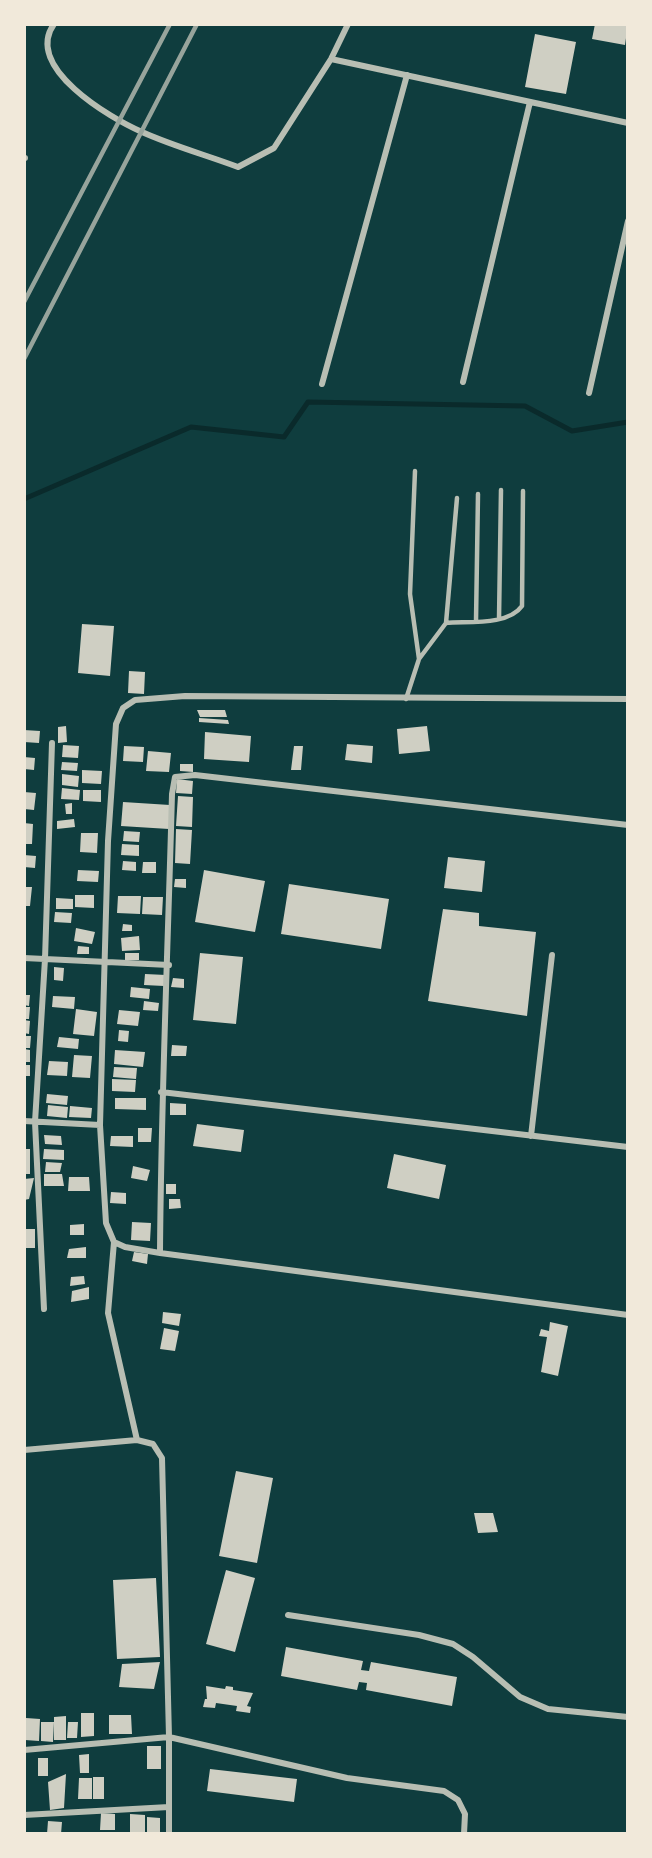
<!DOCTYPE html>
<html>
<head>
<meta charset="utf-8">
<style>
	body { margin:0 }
	#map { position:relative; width:652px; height:1858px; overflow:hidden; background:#0f3d3e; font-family:"PT Sans Narrow",sans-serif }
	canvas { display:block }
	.frame { position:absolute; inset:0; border:26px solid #f1e9da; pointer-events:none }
</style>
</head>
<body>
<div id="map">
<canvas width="652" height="1858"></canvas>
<div class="frame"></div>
</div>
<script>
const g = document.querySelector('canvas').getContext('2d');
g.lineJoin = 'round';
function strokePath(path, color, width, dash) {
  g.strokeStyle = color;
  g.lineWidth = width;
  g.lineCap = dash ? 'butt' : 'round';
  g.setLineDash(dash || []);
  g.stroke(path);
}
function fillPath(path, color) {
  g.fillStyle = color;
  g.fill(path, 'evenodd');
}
const stream = new Path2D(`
	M24,499L191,427L284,437L308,402L525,406L572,431L628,422`);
const building = new Path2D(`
	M595,24H628L625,45L592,39Z
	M535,34L576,42L566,94L525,87Z
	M82,624L114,626L110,676L78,673Z
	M129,671L145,672L144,694L128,693Z
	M197,710H225L227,717H200Z
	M199,718L228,720L229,724L199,722Z
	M66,726L67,742L58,743V727Z
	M427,726L430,751L399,754L397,729Z
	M24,730L40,731L39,743L24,742Z
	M205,732L251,736L249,762L204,759Z
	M347,744L373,746L372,763L345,760Z
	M63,745L79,746L78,758L62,757Z
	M124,746L144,747L143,762L123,761Z
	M294,746H303L301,770H291Z
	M148,751L171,753L169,772L146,771Z
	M24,757L35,758L34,770L24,769Z
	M62,762L78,763L77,771L61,770Z
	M180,764H193V772L180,771Z
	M82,770L102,771L101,784L82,783Z
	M62,774L79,776L78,787L62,785Z
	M177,779L193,781L192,794L176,793Z
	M62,788L80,790L79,800L61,799Z
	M83,790H101V802L83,801Z
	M24,792L36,793L34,810L24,809Z
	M178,796L193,797L192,827L176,826Z
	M123,802L170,805L169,829L121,826Z
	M72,803V814H66L65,804Z
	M74,819L75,827L57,829V821Z
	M24,823L33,824L32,844H24Z
	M176,829L192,830L190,864L175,863Z
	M124,831L140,832L139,842L123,841Z
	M81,833H98L97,853L80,852Z
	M122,844L139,845V856L121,855Z
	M24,855L36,856L35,868L24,867Z
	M448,857L485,861L482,892L444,888Z
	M123,861L136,862V871L122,870Z
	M143,862H156V873H142Z
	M78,870L99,871L98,882L77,881Z
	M204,870L265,881L255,932L195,922Z
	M175,879H186V888L174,887Z
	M289,884L389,899L381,949L281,934Z
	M24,887H32L30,906H24Z
	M75,895H94V908L75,907Z
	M118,896H141L140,914L117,913Z
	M143,897H163L162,915L142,914Z
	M56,898L73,899V909H56Z
	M443,909L479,913V926L536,932L527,1016L428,1001Z
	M55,912L72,913L71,923L54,922Z
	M123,924L132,925V931H122Z
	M76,928L95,932L92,944L74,941Z
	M139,936L140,950L122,951L121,938Z
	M78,946L89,947V954H77Z
	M125,953H139V960H125Z
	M200,953L243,957L236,1024L193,1020Z
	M54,967L64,968L63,981L54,980Z
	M145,974L166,975L164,986L144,985Z
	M173,978L184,979V988L171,987Z
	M131,987L150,989L149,999L130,997Z
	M24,995H30L29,1006L24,1005Z
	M53,996L75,997L74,1009L52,1007Z
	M144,1001L159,1003L158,1011L143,1010Z
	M24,1007H30L29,1019H24Z
	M76,1009L97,1012L94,1036L73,1034Z
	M119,1010L140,1012L138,1026L117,1024Z
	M24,1020L30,1021L29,1034L24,1033Z
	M119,1030L129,1031L128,1042L118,1041Z
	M24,1036H31L30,1048H24Z
	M59,1037L79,1039L78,1049L57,1047Z
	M172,1045L187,1046L186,1056H171Z
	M24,1049L30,1050V1062H24Z
	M115,1050L145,1052L143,1067L114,1064Z
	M74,1055L92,1056L90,1078L72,1077Z
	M49,1061L68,1062L67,1076L47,1075Z
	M24,1065H30V1076H24Z
	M114,1067L137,1068L136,1079L113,1077Z
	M112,1079L136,1080L135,1092L112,1091Z
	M47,1094L68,1096L67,1105L46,1103Z
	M115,1098H146V1110L115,1109Z
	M170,1103L186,1104V1115H170Z
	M48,1105L68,1107L67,1118L47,1116Z
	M70,1106L92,1108L91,1118L69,1117Z
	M197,1124L244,1130L241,1152L193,1146Z
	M138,1128H152L151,1142H138Z
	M44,1135L61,1136L62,1145L45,1144Z
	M111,1136H133V1147L110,1146Z
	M24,1149H30V1174H24Z
	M44,1149L64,1150V1160L43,1159Z
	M394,1154L446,1165L439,1199L387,1188Z
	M46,1162L62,1163L60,1172H45Z
	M133,1166L150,1170L147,1181L131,1178Z
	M44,1174H62L64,1186H44Z
	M69,1177H89L90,1191H68Z
	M34,1178L29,1199L24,1200V1179Z
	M166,1184H176V1194H166Z
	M111,1192L126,1193V1204L110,1203Z
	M169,1199H180L181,1208L169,1209Z
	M132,1222L151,1223L150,1241L131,1240Z
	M84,1224V1235H70V1225Z
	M24,1229H35V1248H24Z
	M86,1247V1258H67L69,1249Z
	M134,1252L148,1254L147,1264L132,1261Z
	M84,1276L85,1284L70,1286L71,1277Z
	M89,1287V1299L71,1302L72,1291Z
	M163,1312L181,1314L179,1326L162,1323Z
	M550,1322L568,1326L558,1376L541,1372L547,1337L539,1336L541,1329L549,1331Z
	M164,1328L179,1331L175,1351L160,1349Z
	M236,1471L273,1478L257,1563L219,1556Z
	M474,1513H493L498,1532L478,1533Z
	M226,1570L255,1578L235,1652L206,1644Z
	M156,1578L160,1657L117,1659L113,1580Z
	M286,1647L363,1661L361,1670L369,1671L371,1662L457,1677L452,1706L366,1690L367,1683L359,1682L357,1690L281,1676Z
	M160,1662L154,1689L119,1687L122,1664Z
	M206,1686L225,1689L226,1686L233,1687V1690L253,1693L247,1706L251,1707L250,1713L236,1711L237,1706L216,1703L215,1708L203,1707L205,1699H207Z
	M81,1713H94V1736L81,1737Z
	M109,1715H131L132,1734H109Z
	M66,1716V1740H54V1717Z
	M26,1718L40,1719L39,1741L25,1740Z
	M41,1722H54L53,1742L41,1741Z
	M68,1722H78L77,1738H67Z
	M147,1746H161V1769H147Z
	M89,1754V1773H80L79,1755Z
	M38,1758H48V1776H38Z
	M210,1769L297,1779L294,1802L207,1791Z
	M66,1774L64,1808L50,1810L48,1782Z
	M93,1777H104V1799H93Z
	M79,1778H92V1799H78Z
	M101,1813L115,1814V1830H100Z
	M130,1814L145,1815V1833H130Z
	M147,1817L160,1818V1834H147Z
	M48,1821L62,1822L61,1834H47Z`);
const service = new Path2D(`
	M415,471L410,594L419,659
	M499,619L501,490
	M476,621L478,494
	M446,623C467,621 508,626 522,606L523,491
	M406,699L419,659L446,623L457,498`);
const minor = new Path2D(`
	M54,24C23,67 110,118 142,132C173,146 206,155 238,167L274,148L331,59L348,24
	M331,59L628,123
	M24,158H25
	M463,382L530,102
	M322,384L407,75
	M589,393L628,221
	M628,825L195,775L175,777L172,794C168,947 161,1100 160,1253L628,1315
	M24,958L169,965
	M161,1092L628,1147
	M24,1121L100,1125
	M531,1136L552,955
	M114,1242L108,1313L137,1440
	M160,1253L125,1247L114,1242L106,1223L100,1125L108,841L116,724L123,708L135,700L185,696L628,699
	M44,1309L35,1122L45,959L52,743
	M24,1450L137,1440L153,1444L162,1458L169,1737L24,1750
	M288,1615L419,1635L453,1644L473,1657L520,1697L548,1709L628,1717
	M169,1807V1737L347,1778L444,1791L458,1800L465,1814L464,1834
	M24,1815L169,1807V1834`);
const rail = new Path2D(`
	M24,302L170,24
	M24,359L197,24`);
strokePath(stream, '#0a2a2b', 5);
fillPath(building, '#cfcfc3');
strokePath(service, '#b8beb3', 4.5);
strokePath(minor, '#b8beb3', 6);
strokePath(rail, '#97a49c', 4.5);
</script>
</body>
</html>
